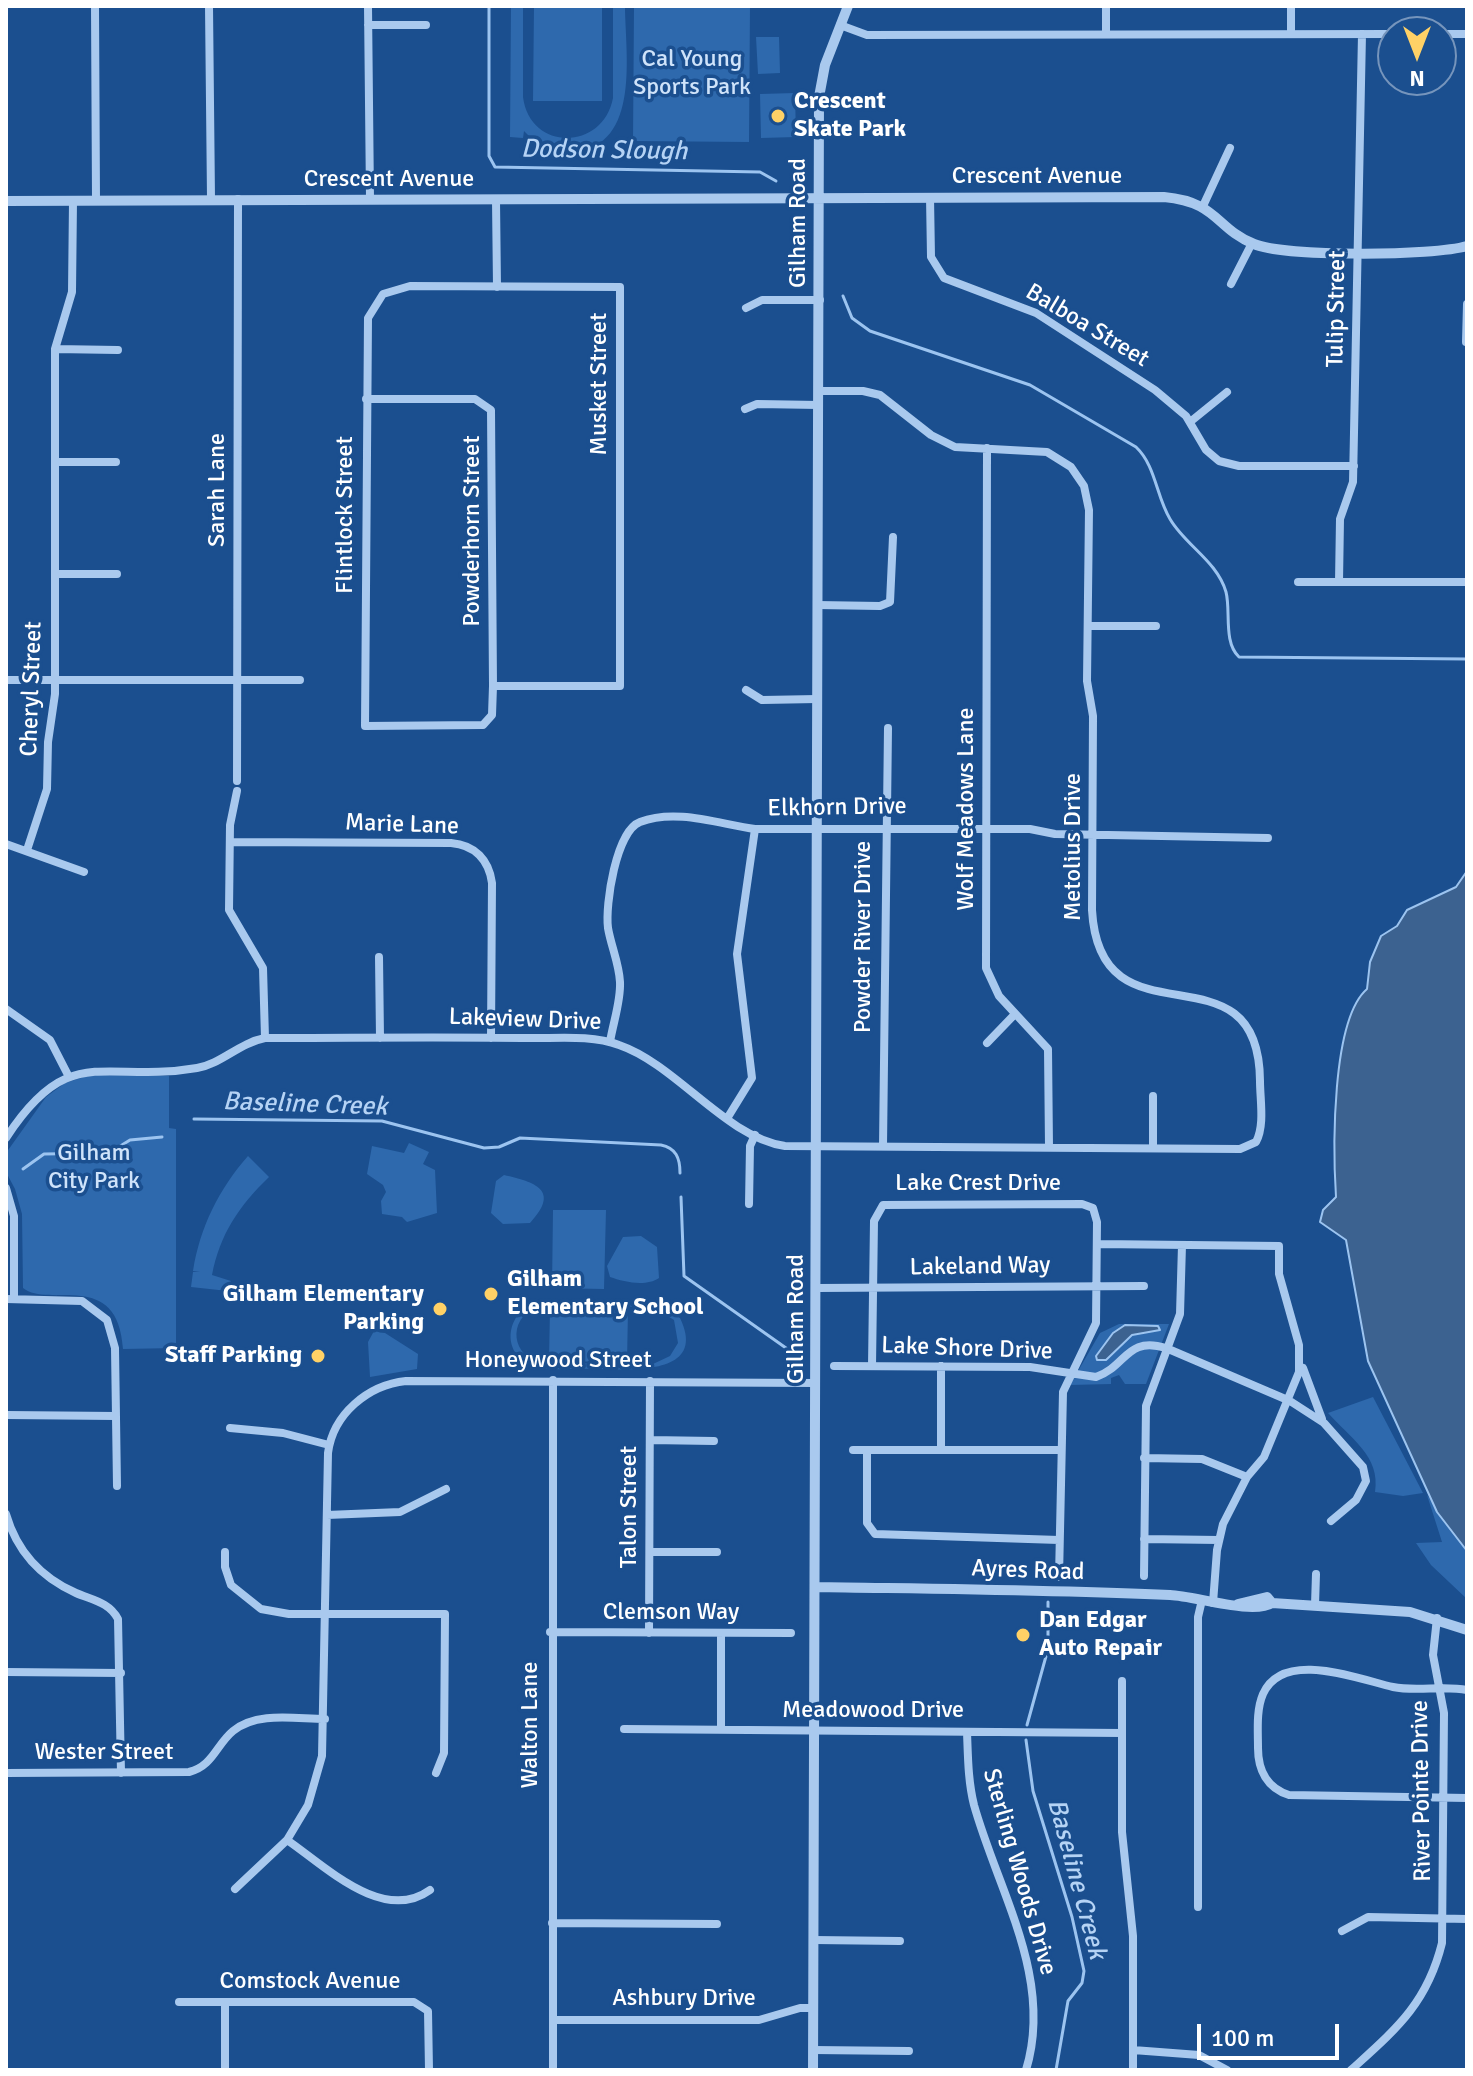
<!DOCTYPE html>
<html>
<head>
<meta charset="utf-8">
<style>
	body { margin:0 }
	#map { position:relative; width:1473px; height:2076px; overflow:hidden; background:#1b4f8f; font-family:Signika,sans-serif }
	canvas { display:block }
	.frame { position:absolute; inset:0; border:8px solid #fff; pointer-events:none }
	.north { position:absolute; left:1377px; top:16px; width:80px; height:80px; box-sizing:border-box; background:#1b4f8f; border:2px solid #7695bc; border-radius:50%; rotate:180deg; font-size:22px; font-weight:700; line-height:32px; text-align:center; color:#fff }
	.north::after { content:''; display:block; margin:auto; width:28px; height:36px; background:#ffd166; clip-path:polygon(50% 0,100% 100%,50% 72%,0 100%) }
	.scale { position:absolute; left:1197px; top:2024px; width:142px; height:36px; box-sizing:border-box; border:4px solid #fff; border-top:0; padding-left:10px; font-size:24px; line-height:28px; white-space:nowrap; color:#fff; -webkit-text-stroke:6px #1b4f8f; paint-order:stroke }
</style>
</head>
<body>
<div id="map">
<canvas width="1473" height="2076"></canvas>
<div class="frame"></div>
<div class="north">N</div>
<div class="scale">100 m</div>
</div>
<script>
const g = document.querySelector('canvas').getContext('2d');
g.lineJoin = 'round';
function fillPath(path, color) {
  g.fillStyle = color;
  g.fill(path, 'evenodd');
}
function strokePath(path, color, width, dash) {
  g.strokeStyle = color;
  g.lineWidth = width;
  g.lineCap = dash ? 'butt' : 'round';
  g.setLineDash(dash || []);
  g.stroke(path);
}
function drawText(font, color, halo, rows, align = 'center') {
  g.font = font + ' Signika,sans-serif';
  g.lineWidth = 7;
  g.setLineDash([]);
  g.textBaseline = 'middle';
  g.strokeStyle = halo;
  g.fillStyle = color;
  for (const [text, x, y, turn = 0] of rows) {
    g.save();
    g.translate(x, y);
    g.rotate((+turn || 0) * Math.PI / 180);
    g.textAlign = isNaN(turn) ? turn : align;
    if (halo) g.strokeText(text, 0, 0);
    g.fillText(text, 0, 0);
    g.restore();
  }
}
const green = new Path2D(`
	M511,6H523V97C530,152 603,151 613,98V6H625C625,52 642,146 573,152C554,153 537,145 524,131L523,138L510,137Z
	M534,6H602V101H533Z
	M634,6H750L749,142L633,141Z
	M756,37H779L780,73L758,74Z
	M795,93L796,137L761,138L760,94Z
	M90,1075L169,1076V1128L176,1129V1348L123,1349C118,1268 49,1309 23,1288L22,1214L15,1189L6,1172V1153L46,1097L65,1083Z
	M409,1143L429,1152L423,1164L435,1170L437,1213L407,1222L402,1217L382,1214L381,1201L386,1192L383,1185L367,1174L372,1146L404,1153Z
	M248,1156L269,1177C239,1206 220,1234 212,1275L231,1281L228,1291L191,1287L193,1272H200L193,1271C200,1227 219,1189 248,1156Z
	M504,1175C535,1182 561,1190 530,1223L503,1224L491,1213L496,1181Z
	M553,1210H606L604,1289L552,1288Z
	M641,1236L657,1247L659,1278C646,1287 624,1282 610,1277L607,1266L623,1237Z
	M537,1301L657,1302L680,1318C709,1378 625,1369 593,1369C575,1368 549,1372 532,1365C499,1353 507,1311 537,1301ZM540,1306L653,1307L674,1320L678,1343L670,1356L653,1364L538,1363C508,1351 510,1315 540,1306Z
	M550,1309L628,1310L627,1362L549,1361Z
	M1119,1324H1169L1146,1384H1125L1119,1375L1111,1378V1384L1070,1385L1100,1333Z
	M374,1331L385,1333L418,1354L417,1369L370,1377L368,1342Z
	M1373,1397L1423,1493L1403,1496L1375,1492C1381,1456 1350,1438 1328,1413Z
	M1427,1495L1467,1551V1599L1431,1565L1416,1543L1442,1542Z`);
const water = new Path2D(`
	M1467,871V1551L1437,1512L1368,1361L1346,1240L1320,1222L1323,1210L1336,1197C1333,1151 1331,1020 1367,989L1370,962L1381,936L1397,926L1407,910L1456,887Z
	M1125,1325L1158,1326L1160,1330L1132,1335L1106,1360H1097L1096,1356L1113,1333Z`);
const stream = new Path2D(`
	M489,6V156L495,167L760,172L776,181
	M843,296L852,318L870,331L1030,385L1136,447C1156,466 1156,496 1170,519C1185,545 1217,561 1226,592C1231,611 1223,642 1239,657L1467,659
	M194,1119L382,1121L484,1148L499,1147L520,1138L661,1145C676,1148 680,1158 680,1173
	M23,1169L44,1154L109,1153L130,1140L162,1137
	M681,1197L684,1276L803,1360
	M1027,1725L1048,1649V1602
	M1026,1740L1033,1791L1072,1917L1084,1971L1082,1983L1068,2001L1056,2070`);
const minor = new Path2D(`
	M95,6L96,201
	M209,6L211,199
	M368,6L370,199
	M368,25H426
	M840,25L867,35L1393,34
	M1106,34V6
	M1291,34V6
	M1441,34H1467
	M930,197L931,257L944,278L1036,313L1155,390L1186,416L1206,450L1219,461L1239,466H1354
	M496,200L497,287
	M1203,206L1230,148
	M1231,284L1252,243
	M410,286L620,287V686H493L492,715L483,725L365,726L368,318L383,294Z
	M746,308L762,300H820
	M1466,342L1467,304
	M55,349L118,350
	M366,399H475L491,410L493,686
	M745,409L757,404L819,405
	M1190,422L1227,392
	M987,448L986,968L999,996L1048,1049L1049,1147
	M55,462H116
	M55,574H117
	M1298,582H1467
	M1339,582L1340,519L1353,482L1362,34
	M817,605L880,606L890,602L893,537
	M1088,626H1156
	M6,680H300
	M746,690L762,700L817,699
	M237,781L238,199
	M237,791L230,825L229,910L263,968L265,1038
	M230,842L451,843C475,845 489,860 492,883L491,1038
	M6,844L84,872
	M27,850L47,789L48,742L55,694V349L72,292L73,201
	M379,957L380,1038
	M6,1009L50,1040L68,1075
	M610,1042C613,1023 621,1001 620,982C619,963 611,946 608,928C605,905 616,831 640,822C676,808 719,824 755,829H1030L1055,834L1268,838
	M987,1043L1015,1014
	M1153,1096V1148
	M728,1117L752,1078L737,954L755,829
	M6,1138C70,1040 104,1084 197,1068C221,1064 239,1043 265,1038C350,1038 436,1037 522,1038C553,1039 590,1034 619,1045C677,1065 725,1137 785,1146L1240,1149L1256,1142C1265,1125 1260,1100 1260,1081C1259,937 1100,1053 1092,910L1093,716L1087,681L1089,510L1084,486L1071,467L1047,452L955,447L931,435L880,395L863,391H819
	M883,1146L888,728
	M6,1188L14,1216V1299
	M749,1204L750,1146L755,1135
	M1098,1244L1279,1246V1274L1299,1345V1372L1264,1457L1247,1477L1223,1524L1217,1550L1213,1603
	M817,1288L1144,1286
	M6,1299L82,1301L107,1320L115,1348L117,1486
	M834,1366L1030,1367L1096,1377C1127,1366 1126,1336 1166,1348L1290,1401L1324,1423L1363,1467L1366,1481L1356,1500L1331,1521
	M872,1366L874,1221L883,1205L1082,1204L1093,1208L1097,1222L1096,1323L1063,1392L1059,1577
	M941,1366V1450
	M1303,1368L1322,1419
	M553,1380V2070
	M6,1415L116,1416
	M230,1428L283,1433L329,1445
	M650,1440L714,1441
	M853,1450H1060
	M867,1450V1523L875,1534L1059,1540
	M1144,1458L1202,1459L1247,1477
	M6,1514C17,1552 40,1577 76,1593C92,1600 109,1602 118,1619L121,1773
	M327,1515L400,1512L446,1489
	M1144,1539L1219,1540
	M225,1552V1567L231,1585L261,1609L289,1614H445L444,1753L436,1773
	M650,1552H717
	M1144,1576L1146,1406L1180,1314L1182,1245
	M1315,1605L1316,1574
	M550,1632L791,1633
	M649,1633L650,1381
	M721,1633V1730
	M6,1672L121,1673
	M1122,1681V1832L1133,1936V2070
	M1467,1690C1443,1685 1417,1692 1393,1687C1361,1680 1283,1648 1263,1694C1256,1710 1258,1731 1258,1748C1258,1770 1267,1788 1289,1795L1467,1798
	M624,1729L1122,1733
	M967,1732C968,1757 968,1781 974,1805C998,1891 1054,1978 1026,2070
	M6,1773L189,1772C213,1766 216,1745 233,1731C257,1711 296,1719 325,1719
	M287,1840C325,1866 383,1924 430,1890
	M235,1889L287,1840L308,1805L322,1756L328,1453C333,1414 368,1385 406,1381L816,1383
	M1198,1907V1617L1202,1600
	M552,1923L717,1924
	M1342,1931L1368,1917L1467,1919
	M814,1940L900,1941
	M179,2002H414L428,2011L429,2070
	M553,2020H759L800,2008H814
	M813,2050L909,2051
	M1133,2050L1199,2055L1227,2070
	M225,2070V2002
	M1351,2070C1395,2030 1427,2004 1442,1943L1444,1713L1433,1655L1437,1618`);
const tertiary = new Path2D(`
	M6,201L1164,197C1218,202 1215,228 1254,244C1285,257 1434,256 1467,246
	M816,1587C934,1589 1052,1590 1170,1595C1195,1596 1253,1615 1272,1603L1410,1612L1467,1630
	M1238,1604L1267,1597L1272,1603
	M813,2070L819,97L825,65L848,6`);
const markers = [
	[778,116,8,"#ffd166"],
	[491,1294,8,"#ffd166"],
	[440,1309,8,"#ffd166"],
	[318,1356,8,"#ffd166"],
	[1023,1635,8,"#ffd166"]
];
const parkNames = [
	["Cal Young",692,60],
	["Sports Park",692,88],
	["Gilham",94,1154],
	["City Park",94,1182]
];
const poiNames = [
	["Crescent",794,102],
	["Skate Park",794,130],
	["Gilham",507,1280],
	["Elementary School",507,1308],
	["Gilham Elementary",424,1295,"right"],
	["Parking",424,1323,"right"],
	["Staff Parking",302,1356,"right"],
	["Dan Edgar",1039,1621],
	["Auto Repair",1039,1649]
];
const streetNames = [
	["Crescent Avenue",1037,177],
	["Crescent Avenue",389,180],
	["Gilham Road",799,223,-90],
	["Tulip Street",1337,309,-89],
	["Balboa Street",1087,326,31],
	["Musket Street",600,384,-90],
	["Sarah Lane",218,490,-90],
	["Flintlock Street",346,515,-90],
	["Powderhorn Street",473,531,-90],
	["Cheryl Street",32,689,-88],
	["Elkhorn Drive",837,808,-1],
	["Wolf Meadows Lane",967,809,-90],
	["Marie Lane",402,825,2],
	["Metolius Drive",1074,847,-90],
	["Powder River Drive",864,937,-90],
	["Lakeview Drive",525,1020,2],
	["Lake Crest Drive",978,1184],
	["Lakeland Way",980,1267,-1],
	["Gilham Road",797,1319,-90],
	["Lake Shore Drive",967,1349,2],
	["Honeywood Street",558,1361],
	["Talon Street",630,1507,-90],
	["Ayres Road",1028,1571,2],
	["Clemson Way",671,1613],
	["Meadowood Drive",873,1711],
	["Walton Lane",531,1725,-90],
	["Wester Street",104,1753],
	["River Pointe Drive",1422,1791,-91],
	["Sterling Woods Drive",1019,1872,74],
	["Comstock Avenue",310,1982],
	["Ashbury Drive",684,1999]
];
const waterNames = [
	["Dodson Slough",604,151,1],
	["Baseline Creek",305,1105,2],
	["Baseline Creek",1076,1879,75]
];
fillPath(green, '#2e69ad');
fillPath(water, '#3c6290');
strokePath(water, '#9cc4f0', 2);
strokePath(stream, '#9cc4f0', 3);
strokePath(minor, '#a9c9ee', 8);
strokePath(tertiary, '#a9c9ee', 10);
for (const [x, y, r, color] of markers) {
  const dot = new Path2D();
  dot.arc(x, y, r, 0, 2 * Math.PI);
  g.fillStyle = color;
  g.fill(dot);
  strokePath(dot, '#1b4f8f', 3);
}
drawText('24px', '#cfe3fa', '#1b4f8f', parkNames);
drawText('bold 24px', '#fff', '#1b4f8f', poiNames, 'left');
drawText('24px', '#fff', '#1b4f8f', streetNames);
drawText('italic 26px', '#b5d3f5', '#1b4f8f', waterNames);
</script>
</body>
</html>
